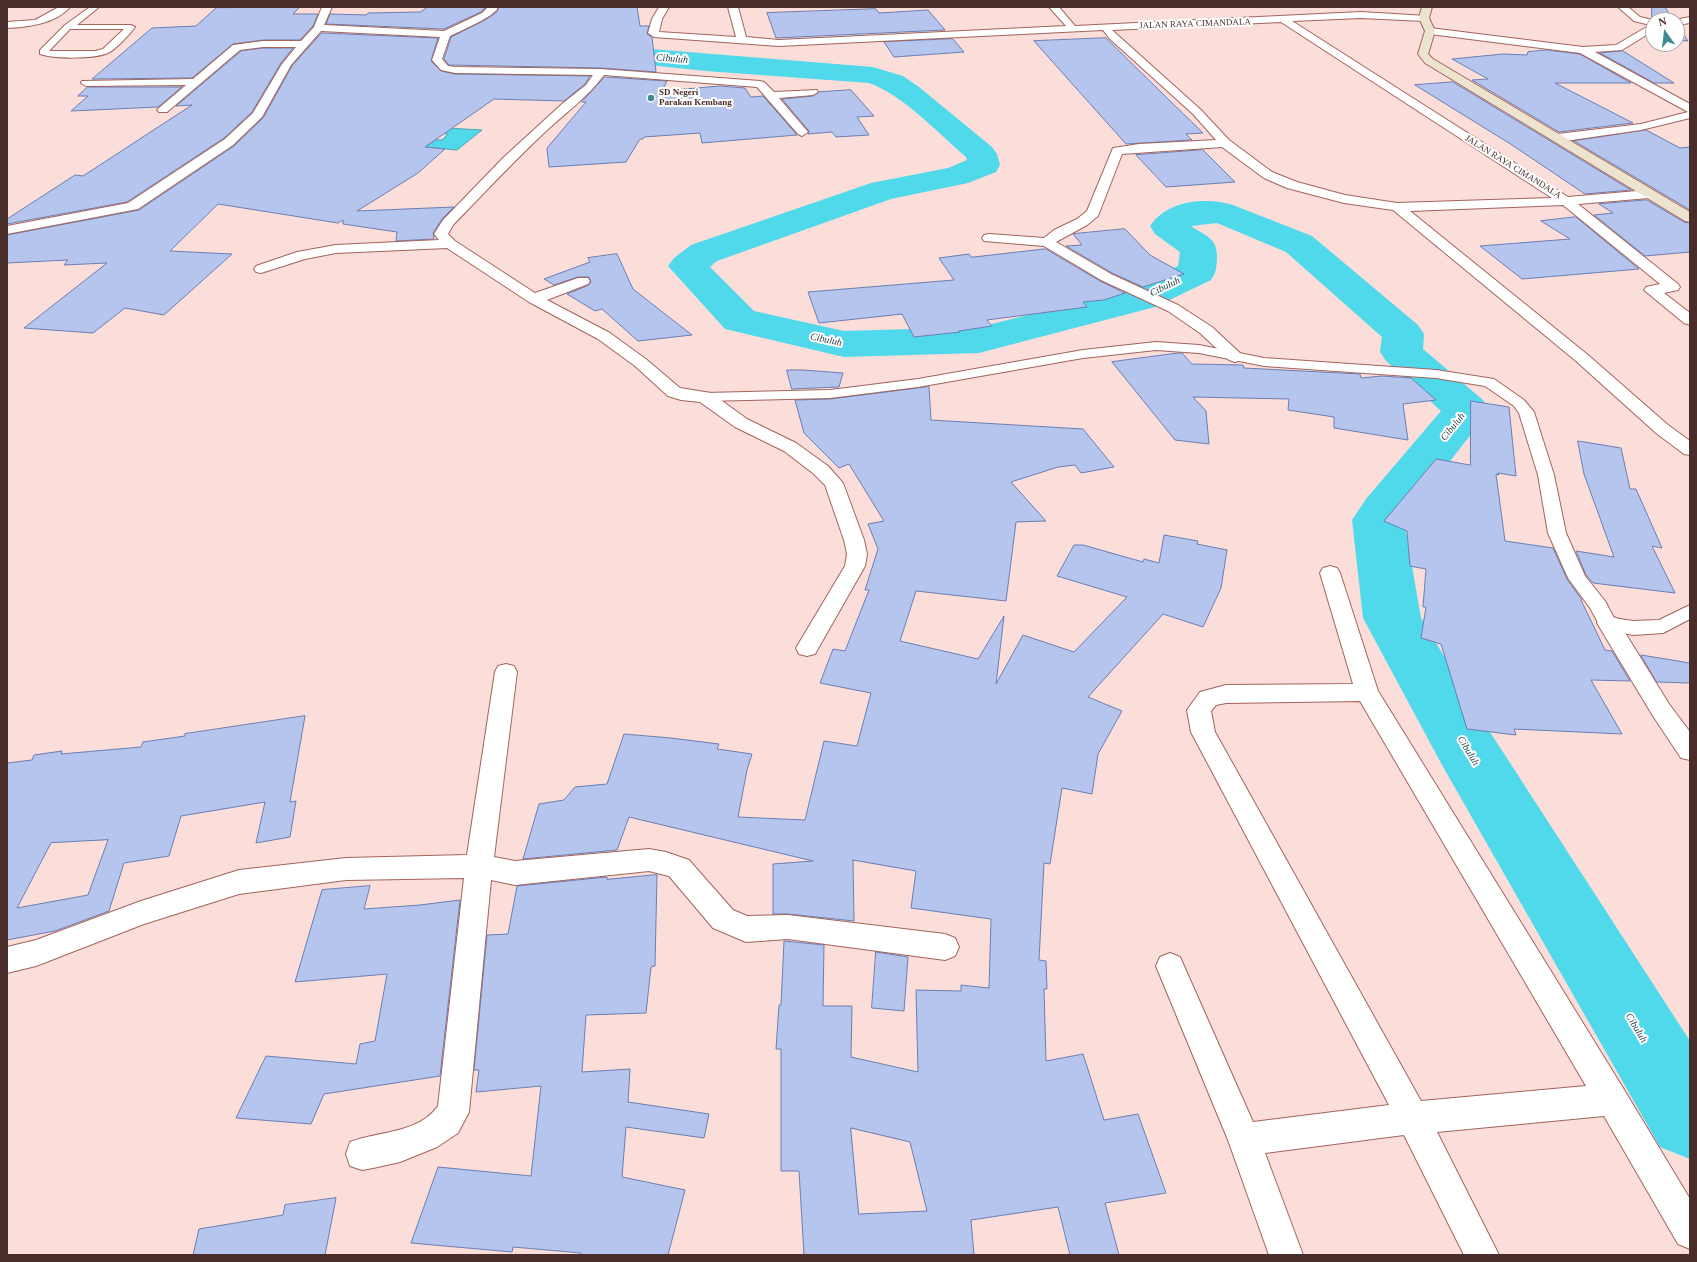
<!DOCTYPE html>
<html>
<head>
<meta charset="utf-8">
<style>
	body { margin:0 }
	#map { position:relative; width:1697px; height:1262px; overflow:hidden; background:#fbddd9; font-family:"Times New Roman",serif }
	canvas { display:block }
	.frame { position:absolute; inset:0; border:8px solid #492d2a; pointer-events:none }
	.north { position:absolute; left:1645px; top:12px; width:40px; height:40px; box-sizing:border-box; background:#fff; border:1px solid #b6abaa; border-radius:50%; rotate:346deg; font-size:11px; font-weight:700; line-height:16px; text-align:center; color:#492d2a }
	.north::after { content:''; display:block; margin:auto; width:14px; height:18px; background:#428892; clip-path:polygon(50% 0,100% 100%,50% 72%,0 100%) }
</style>
</head>
<body>
<div id="map">
<canvas width="1697" height="1262"></canvas>
<div class="frame"></div>
<div class="north">N</div>
</div>
<script>
const g = document.querySelector('canvas').getContext('2d');
g.lineJoin = 'round';
function fillPath(path, color) {
  g.fillStyle = color;
  g.fill(path, 'evenodd');
}
function strokePath(path, color, width, dash) {
  g.strokeStyle = color;
  g.lineWidth = width;
  g.lineCap = dash ? 'butt' : 'round';
  g.setLineDash(dash || []);
  g.stroke(path);
}
function drawText(font, color, halo, rows, align = 'center') {
  g.font = font + ' "Times New Roman",serif';
  g.lineWidth = 4;
  g.setLineDash([]);
  g.textBaseline = 'middle';
  g.strokeStyle = halo;
  g.fillStyle = color;
  for (const [text, x, y, turn = 0] of rows) {
    g.save();
    g.translate(x, y);
    g.rotate((+turn || 0) * Math.PI / 180);
    g.textAlign = isNaN(turn) ? turn : align;
    if (halo) g.strokeText(text, 0, 0);
    g.fillText(text, 0, 0);
    g.restore();
  }
}
const water = new Path2D(`
	M446,128L482,130L457,150L414,146L422,139L442,140L448,134L438,133Z`);
const river = new Path2D(`
	M560,7H589L583,13V15L612,38L651,49L873,67L903,76L919,87L992,147L997,154L1000,165L996,172L968,183L891,199L717,261L710,267L754,311L844,331L979,327L1127,291L1178,266L1180,252L1155,234L1150,226C1168,200 1205,197 1233,205L1312,236L1418,325L1424,334L1423,349L1483,400L1490,410L1404,520L1421,618L1488,729L1690,1041V1159L1660,1147L1442,765L1363,618L1352,520L1366,499L1441,411L1386,361L1380,352L1382,337L1286,252L1217,223L1191,226C1207,237 1218,238 1217,260C1216,269 1216,273 1211,280L1155,307L979,353L844,357L725,329L668,266L674,258L691,245L871,183L948,168L967,160L966,157C938,133 903,95 869,83L706,71L649,65L594,50L562,23L559,18L558,10Z`);
const building = new Path2D(`
	M300,7L293,14H318L313,26L300,40H263L233,44L192,78L92,79L152,28L196,26L216,8Z
	M428,7H486L481,12L444,29L326,24L330,14L366,15L368,13L420,12Z
	M499,7H637L640,26H649L647,34L652,37L656,72L601,68L449,65L444,59L451,37L485,20L497,12Z
	M1652,7H1665L1673,20H1654L1652,18Z
	M876,9L879,13L928,10L945,30L776,38L767,13Z
	M1677,26H1678L1688,41L1677,40Z
	M322,33L438,38L431,61L441,71L455,74L590,76L585,84L564,101L494,99L425,147L445,149L418,173L357,211L454,207L442,219L433,233L434,237L433,239L396,241L397,232L343,224V220L338,223L218,204L170,251L232,254L164,315L125,308L93,333L24,328L107,263L64,265L68,260L7,263V235L139,210L234,146L263,118L292,66Z
	M1106,38L1165,96L1203,133L1186,134L1192,140L1126,144L1034,41Z
	M953,39L964,52L894,57L884,42Z
	M263,48H293L281,63L252,112L224,138L127,202L7,224V219L75,175L83,176L192,105L176,106L241,51Z
	M1547,50L1580,54L1631,83H1555L1633,123L1559,132L1472,80L1488,79L1452,59L1503,54L1527,55L1528,52Z
	M1623,51L1674,83H1654L1600,53Z
	M605,77L667,81L662,91L720,86L745,88L751,97L763,96L797,135L702,143L700,133L644,137L643,139H640L626,162L549,167L547,148L586,102H582Z
	M1453,82L1631,190L1585,194L1509,143L1415,85Z
	M88,87H182L158,107L71,111L88,96H78Z
	M851,90L874,116L857,117L869,135L836,137L832,132L808,134L809,131L782,99L813,96L819,92Z
	M1646,130L1680,148L1690,147V210L1574,141Z
	M1203,150L1235,182L1166,187L1136,155Z
	M1647,200L1684,222L1690,223V252L1645,256L1594,215L1613,213L1599,204Z
	M1576,217L1639,269L1522,279L1480,246L1570,239L1541,221Z
	M1125,229L1150,255L1184,274L1143,287L1112,273L1066,246L1082,245L1073,234Z
	M1046,249L1100,281L1125,293L1104,300L1083,302L1087,307L987,320L992,326L959,331L960,332L914,337L902,314L819,323L808,292L954,280L939,258L969,254L971,257Z
	M617,254L633,289L692,335L638,341L602,309L595,311L567,294L589,285L591,282L589,277H578L554,285L544,279L590,262L588,258Z
	M1178,353H1182L1192,364L1243,365L1244,368L1360,374L1361,378L1382,376L1411,378L1436,400L1403,404L1408,440L1334,428V417L1288,410L1289,399L1193,397L1206,411L1209,444L1175,440L1112,362Z
	M787,370H803L843,373L839,387L792,389Z
	M929,387L931,420L1083,429L1114,467L1081,473L1075,465L1058,467L1011,482L1046,521L1016,522L1006,601L916,591L900,641L978,659L1004,616L996,684L1023,635L1074,652L1127,597L1057,576L1074,545H1083L1143,562L1144,559L1159,563L1164,535L1198,541L1197,544L1227,550L1221,588L1203,627L1163,614L1088,697L1122,711L1098,754L1092,794L1062,788L1050,864L1044,863L1039,960L1046,961L1047,989H1044L1046,1061L1083,1054L1104,1120L1138,1114L1166,1193L1105,1203L1119,1255H1070L1058,1207L971,1220L974,1255H804L799,1171H781V1049H776L779,1005H781L784,941L824,945L823,1006H852L851,1057L918,1072L916,990L961,991V985L989,988L991,919L911,908L916,871L853,860L854,921L788,914H773V864L813,861L629,817L617,850L523,859L539,804L564,800L575,787L607,784L624,734L671,738L719,744L717,749L752,754L747,770L738,817L805,820L824,741L857,746L871,693L820,683L833,649L845,651L869,590H865L878,549L868,524L884,521L849,464L839,468L804,433L795,400L830,399ZM851,1128L910,1142L927,1211L859,1214Z
	M1471,401L1509,407L1516,476L1498,473L1499,475L1496,474L1505,541L1553,548L1567,579L1582,600H1581L1605,650L1612,651L1630,681L1591,680L1622,734L1514,729L1516,735L1467,729L1441,644L1421,638L1426,607H1423L1426,569L1410,566L1407,531L1384,521L1436,459L1470,465Z
	M1578,441L1621,448L1630,489H1636L1662,548L1652,546L1675,593L1593,583L1586,575L1576,551L1614,557L1584,474Z
	M1641,655L1690,663V683L1657,682Z
	M305,716L290,802L296,801L290,837L256,843L265,802L181,816L169,856L124,863L109,911L55,931L7,940V763L32,760L34,755L62,751L61,754L141,747L143,742L185,736V734ZM108,840L88,895L17,908L51,843Z
	M657,875L655,966L651,967L646,1013L586,1015L582,1072L630,1069L628,1102L709,1114L704,1138L626,1127L622,1177L685,1190L668,1255H580L581,1253L513,1247L512,1252L411,1243L438,1167L531,1176L541,1086L476,1092L479,1070H474L487,935L508,934L517,886L607,877V879Z
	M370,886L364,909L420,905L460,900L440,1076L324,1094L311,1124L236,1118L266,1056L356,1064L360,1044L375,1041L387,974L295,982L322,890Z
	M876,952L908,957L904,1011L872,1008Z
	M336,1198L325,1255H193L199,1229L283,1215L285,1205Z`);
const lane = new Path2D(`
	M90,7H99L77,25H131L135,27C130,34 115,50 108,53C95,59 53,59 40,54V50L65,25ZM70,29H124L103,49L95,51H49Z
	M1156,342L1199,345L1264,358L1436,370L1494,379L1524,400L1534,412L1554,475L1566,533L1585,576L1605,601L1614,618L1633,621L1659,620L1690,605V619L1663,633L1633,635L1601,628L1590,608L1568,578L1548,533L1538,475L1519,413L1514,406L1485,386L1436,378L1264,366L1199,353L1156,350L1083,358L918,387L830,398L705,401L700,400L698,397L700,394L705,393L830,390L918,379L1083,350Z`);
const street = new Path2D(`
	M59,7H70C55,24 28,27 7,28V22L35,20Z
	M322,7H332L324,25L444,31L482,13L488,7H498C496,16 460,31 450,36L442,59L448,66L455,67L601,69L760,81L764,82L774,92L817,90L818,92L813,95L779,98L808,132L802,136L798,134L757,87L604,75C588,97 564,114 544,133C513,162 483,194 453,225L448,234L455,241L535,293L578,278H588L590,281L588,284L547,300L610,333L647,360L680,388L711,393L747,419L796,443L828,466L843,483L864,540L867,554L865,566L815,654L807,656L799,654L796,648L845,566L847,554L844,540L825,485L814,474L784,451L735,427L700,402L681,400L668,396L635,366L598,339L529,302L447,248L336,253L305,259L261,273L256,272L254,269L256,266L297,252L336,245L439,240L434,234L443,220L503,158L562,104L586,85L593,75L455,73L441,70L432,60L440,37L321,31L291,65L262,117L233,145L138,209L7,234V226L128,203L225,139L253,113L282,64L296,47H263L240,50L167,112H159L157,110L159,108L186,85L86,86L81,83L82,81L193,79L233,45L263,41H301L314,27Z
	M659,7H669L662,19L659,32L736,37L728,7H738L746,37L779,40L1066,26L1049,7H1059L1075,26L1361,12L1427,16L1429,18L1424,21L1361,18L1292,21L1568,197L1649,190L1654,191L1655,194L1654,197L1649,198L1578,204L1678,284L1680,287L1678,290L1664,293L1690,313V325L1684,323L1644,290L1646,287L1660,284L1563,205L1410,211L1588,355L1668,425L1690,441V455L1684,454L1656,433L1576,361L1393,210L1344,203L1287,188L1264,178L1222,147L1122,154L1098,216L1087,225L1056,242L1111,274L1178,305L1212,327L1241,354L1243,357L1241,360L1235,362L1229,360L1200,333L1168,311L1101,280L1044,246L984,241L982,238L984,235L989,234L1044,238L1054,230L1077,219L1087,211L1113,148L1139,144L1216,140L1193,114L1109,38L1103,30L779,46L654,37L648,33L652,19ZM1281,22L1552,198L1397,203L1345,195L1297,182L1272,172L1229,140L1201,110L1112,30Z
	M1618,7H1628L1640,17L1653,20V31L1622,50L1595,52L1690,104V118L1641,130L1558,142L1554,141L1552,138L1554,135L1558,134L1641,124L1688,112L1580,53L1430,34L1425,31L1430,28L1583,47L1616,45L1650,25L1634,21Z
	M1690,17V23L1677,25V20H1674Z
	M1330,566L1337,568L1340,573L1378,691L1623,1088L1690,1199V1249L1678,1244L1604,1116L1437,1132L1499,1255H1464L1404,1135L1265,1153L1303,1255H1269L1228,1140L1156,966L1160,957L1170,953L1180,957L1253,1122L1389,1105L1191,732L1187,710L1200,692L1226,685L1353,684L1320,573L1323,568ZM1360,701L1586,1086L1421,1101L1215,732L1211,711L1216,705L1226,703Z
	M1608,615L1616,618L1669,704L1690,732V760L1681,758L1653,716L1597,623L1600,618Z
	M506,664L514,666L517,672L494,857L515,861L649,849L666,852L689,860L733,910L747,916L788,915L945,934L955,938L959,947L955,956L945,960L788,939L746,942L713,928L669,876L649,871L515,885L491,880L469,1112L458,1133L437,1147L400,1162L373,1168L362,1170L350,1166L346,1154L350,1142C378,1131 418,1134 438,1106L464,878L346,880L239,894L144,924L36,966L7,973V947L36,940L141,901L239,870L346,858L467,855L495,672L498,666Z`);
const secondary = new Path2D(`
	M1422,7H1432L1429,18L1435,31L1428,54L1433,59L1690,212V222L1685,221L1425,63L1418,54L1425,31L1419,18Z`);
const markers = [
	[651,98,4,"#428892"]
];
const farStreetnames = [
	["JALAN RAYA CIMANDALA",1195,24,-2],
	["JALAN RAYA CIMANDALA",1513,167,32]
];
const farPoinames = [
	["SD Negeri",659,93],
	["Parakan Kembang",659,103]
];
const farWaternames = [
	["Cibuluh",672,59,5],
	["Cibuluh",1165,287,-26],
	["Cibuluh",826,340,12],
	["Cibuluh",1453,427,-51],
	["Cibuluh",1468,751,59],
	["Cibuluh",1636,1028,59]
];
fillPath(water, '#50d9eb');
strokePath(water, '#4ea5b1', 1);
fillPath(river, '#50d9eb');
fillPath(building, '#b5c5ed');
strokePath(building, '#6a7eb2', 1);
strokePath(lane, '#a3645c', 2);
strokePath(street, '#a3645c', 2);
strokePath(secondary, '#a3645c', 2);
fillPath(lane, '#fff');
fillPath(street, '#fff');
fillPath(secondary, '#ede4d0');
for (const [x, y, r, color] of markers) {
  const dot = new Path2D();
  dot.arc(x, y, r, 0, 2 * Math.PI);
  g.fillStyle = color;
  g.fill(dot);
  strokePath(dot, '#fff', 1.5);
}
drawText('9px', '#492d2a', '#fff', farStreetnames);
drawText('bold 9px', '#492d2a', '#fff', farPoinames, 'left');
drawText('italic 10px', '#213e43', '#fff', farWaternames);
</script>
</body>
</html>
